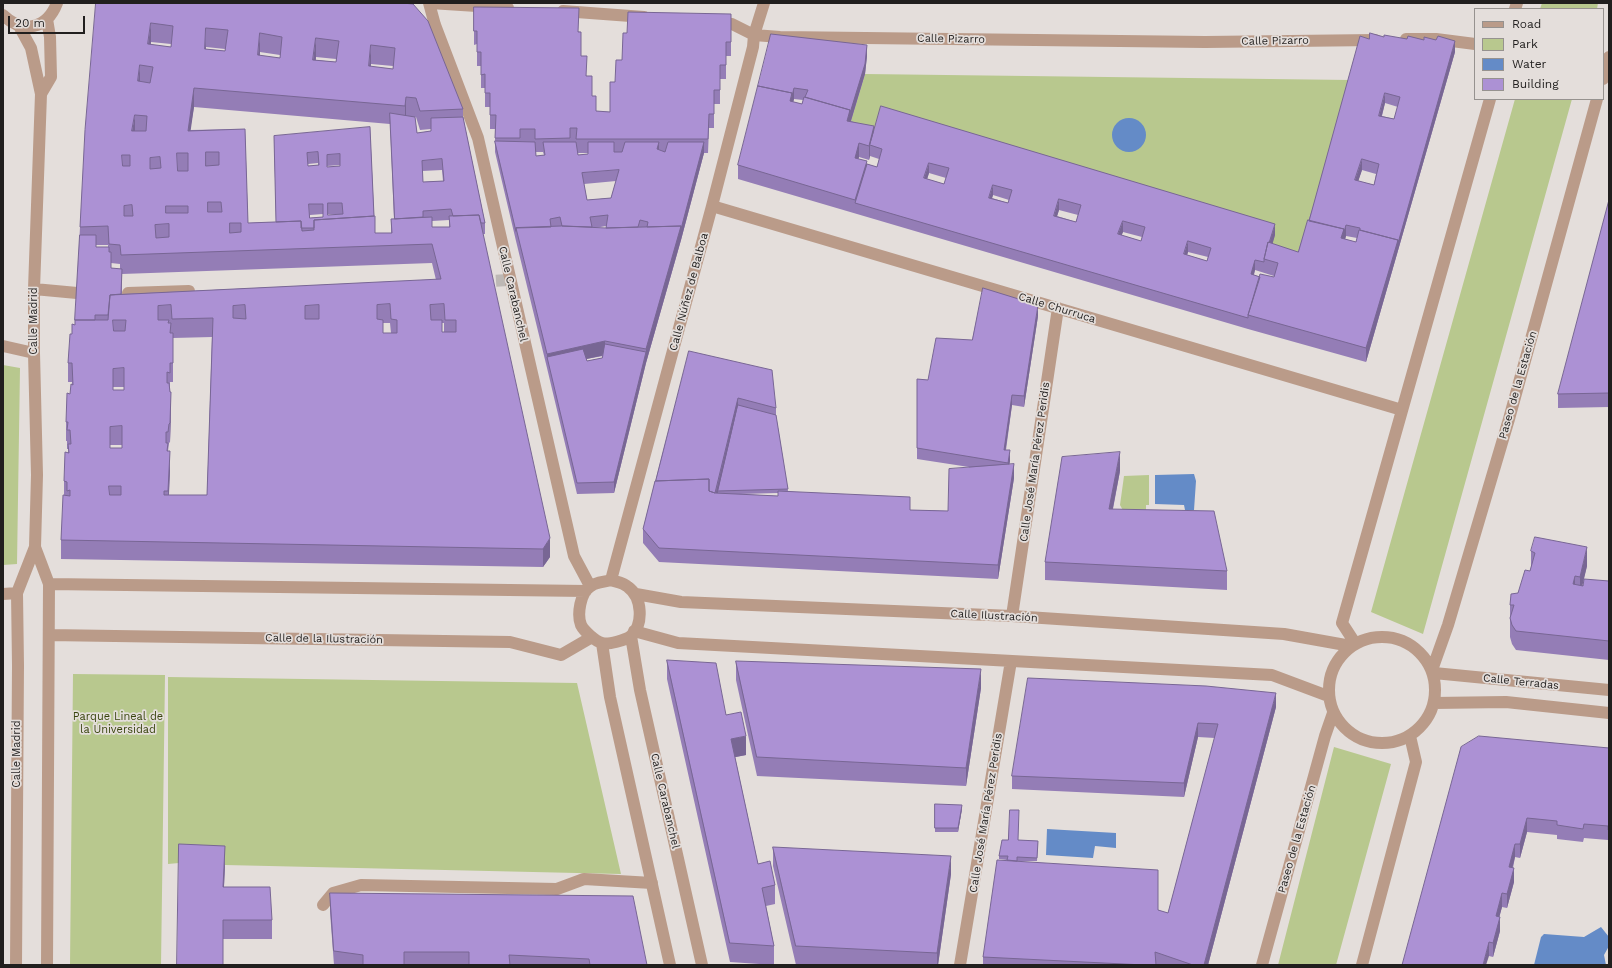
<!DOCTYPE html>
<html>
<head>
<meta charset="utf-8">
<style>
	body { margin:0 }
	#map { position:relative; width:1612px; height:968px; overflow:hidden; background:#e4dedb; font-family:"Work Sans",sans-serif }
	canvas { display:block }
	.frame { position:absolute; inset:0; border:4px solid #211f1e; pointer-events:none }
	.legend { position:absolute; left:1474px; top:8px; width:130px; height:92px; box-sizing:border-box; background:#e4dedb; border:1px solid #96928f; margin:0; padding:5px 7px; list-style:none; font-size:12px; color:#211f1e }
	.legend li { display:flex; align-items:center; gap:8px; height:20px }
	.legend b { width:20px; border:1px solid #96928f }
	.scale { position:absolute; left:8px; top:16px; width:77px; height:18px; box-sizing:border-box; border:2px solid #211f1e; border-top:0; padding-left:5px; font-size:12px; line-height:14px; white-space:nowrap; color:#211f1e; -webkit-text-stroke:3px #e4dedb; paint-order:stroke }
</style>
</head>
<body>
<div id="map">
<canvas width="1612" height="968"></canvas>
<div class="frame"></div>
<ul class="legend">
<li><b style="height:5px;background:#ba9b89"></b>Road</li>
<li><b style="height:11px;background:#b8c88e"></b>Park</li>
<li><b style="height:11px;background:#648bc7"></b>Water</li>
<li><b style="height:11px;background:#ac91d4"></b>Building</li>
</ul>
<div class="scale">20 m</div>
</div>
<script>
const g = document.querySelector('canvas').getContext('2d');
g.lineJoin = 'round';
function fillPath(path, color) {
  g.fillStyle = color;
  g.fill(path, 'evenodd');
}
function strokePath(path, color, width, dash) {
  g.strokeStyle = color;
  g.lineWidth = width;
  g.lineCap = dash ? 'butt' : 'round';
  g.setLineDash(dash || []);
  g.stroke(path);
}
function drawText(font, color, halo, rows, align = 'center') {
  g.font = font + ' "Work Sans",sans-serif';
  g.lineWidth = 3.5;
  g.setLineDash([]);
  g.textBaseline = 'middle';
  g.strokeStyle = halo;
  g.fillStyle = color;
  for (const [text, x, y, turn = 0] of rows) {
    g.save();
    g.translate(x, y);
    g.rotate((+turn || 0) * Math.PI / 180);
    g.textAlign = isNaN(turn) ? turn : align;
    if (halo) g.strokeText(text, 0, 0);
    g.fillText(text, 0, 0);
    g.restore();
  }
}
const green = new Path2D(`
	M1542,3H1598L1597,9H1540Z
	M865,74L1350,80L1298,266L874,139L850,124Z
	M1515,99H1572L1423,634L1371,612Z
	M3,365L20,368L17,564L3,565Z
	M1149,475V505H1146V510L1126,516L1120,505L1124,476Z
	M73,674L165,675L161,965H70Z
	M168,677L577,683L621,874L225,865L179,863L168,864Z
	M1334,747L1391,764L1336,965H1278Z`);
const water = new Path2D(`
	M1112 135a17 17 0 1 1 34 0a17 17 0 1 1-34 0Z
	M1194,474L1196,481L1194,510H1185L1184,505L1155,504V475Z
	M1047,829L1116,833V848L1095,846L1093,858L1046,855Z
	M1601,927L1609,937V946L1604,955L1606,965H1534L1541,937L1544,934L1584,937Z`);
const minorTunnel = new Path2D(`
	M478,282L509,280`);
const minor = new Path2D(`
	M429,3L435,25L478,138L574,556L590,586
	M430,3L508,8
	M1515,9L1517,3
	M563,11L644,17
	M3,15C23,34 47,29 57,3
	M716,23L732,24L754,35L780,37L1205,42L1375,40
	M1406,39H1436L1475,44
	M1603,79L1609,57
	M41,94L51,77L50,37L47,19
	M712,206L1402,410
	M34,289L77,293
	M128,293L189,291
	M3,346L34,353
	M35,547L49,584L47,965
	M611,580L712,206L753,47L754,35L764,3
	M611,580C617,582 624,583 628,587C642,597 644,624 631,636C626,640 608,645 602,643C595,641 584,631 581,625C577,615 580,592 591,586C596,582 605,582 611,580Z
	M49,584L586,591
	M3,594L17,593
	M636,594L681,602L1012,616L1284,634L1351,646
	M1012,616L1058,308
	M634,631L678,643L1272,675L1328,696
	M49,635L510,642L561,655L592,637
	M631,636L640,690L702,965
	M1329 690a53 53 0 1 1 106 0a53 53 0 1 1-106 0Z
	M602,643L610,697L670,965
	M1355,643L1342,623L1490,99
	M1432,670L1448,625L1509,419L1597,99
	M1434,673L1609,690
	M1434,703L1506,702L1609,713
	M323,905L333,893L361,885L557,889L584,879L652,883
	M16,965L18,665L17,593L35,547L37,475L34,353V289L41,94L31,48L19,26
	M960,965L1011,661
	M1262,965L1325,736L1333,713
	M1362,965L1416,762L1410,736`);
const wall = new Path2D(`
	M96,3H402L463,109V117L485,223V234H483L550,557L543,567L61,559V540L64,495V481L68,453V449H67V441H66V422L72,384V382H68V363L72,334L75,325V320L80,227ZM151,42L171,44V47L151,45ZM206,47L225,49V51L206,49ZM260,52L280,55V58L260,56ZM316,57L336,59V62L316,60ZM371,64L393,66V69L371,67ZM194,107L390,124L394,219H391V233H375L370,127L274,136L276,222L248,223L245,129L190,130ZM415,117H416L420,130L431,129V131L417,133ZM318,163V165L308,166V164ZM340,165V166L327,167V166ZM442,170L443,181L423,182L422,171ZM323,214V217L310,218V215ZM328,214H342L328,215ZM449,220V227H432V221ZM96,245H108V247H96ZM111,263L120,264V269L111,268ZM432,263L436,280L122,294V274ZM383,323H390L391,333H383ZM442,323H444V332H442ZM212,337L207,495H169L170,470L168,451L169,443L170,442L171,411L170,392V382H173V338ZM113,387H124V390H113ZM110,445H122V448H110Z
	M474,7L581,32V56L596,111L610,112L615,82L622,60L627,33L731,14V56H726V79H720V104H714V128H709L708,153H704L681,240L646,363L614,493L577,494L547,368L516,241L495,152V129H490V107H485V88H481V66H477V44L474,45ZM536,152H543L544,155L536,156ZM578,153H588V154L578,155ZM616,181L611,198L587,200L584,184ZM606,226V228H595ZM603,356L602,358L587,361L586,359Z
	M1384,37L1455,52L1366,362L1248,329L738,179V165L758,86L867,56L865,74L851,121L874,130L1275,235L1272,244L1298,252L1369,39ZM794,99L803,100L802,104L793,102ZM1385,103L1398,107L1394,119L1382,116ZM870,156L879,159L877,167L867,164L858,159L859,157L869,160ZM1362,170L1376,174L1374,185L1358,181ZM929,173L946,178L944,184L927,179ZM993,195L1009,200L1008,203L992,198ZM1059,210L1078,215L1076,222L1057,216ZM1123,232L1142,237L1141,241L1121,235ZM1346,236L1357,238L1356,242L1345,239ZM1188,252L1208,257L1207,261L1187,255ZM1255,270L1274,276V277H1260L1254,275Z
	M1609,200V407L1558,408V394Z
	M1038,316L1024,407L1012,405L1006,450L1010,461L1009,464L1014,478L998,579L659,562L643,543V529L689,351L776,408V415L788,491L910,510L948,511L969,467L917,459V379L928,380L972,340ZM778,493V496L741,494Z
	M1120,471L1113,509L1227,571V590L1045,580V562Z
	M1531,551L1587,566L1582,585L1609,581V660L1516,650L1512,644L1510,637V605L1518,593L1530,571L1531,567Z
	M667,660L726,715L746,755L735,757L758,864L775,885V904L766,906L774,946V965L730,962L667,679Z
	M736,661L981,688L966,786L757,776L736,680Z
	M1028,678L1276,707L1208,965H983V957L1007,860L999,859V856L1018,840L1038,841L1037,861H1017L1158,910L1168,913L1215,738L1198,737L1184,797L1012,789V776Z
	M1461,747L1609,748V844H1608V840L1584,838L1583,842L1557,839V835L1527,832L1520,858L1515,857L1513,868L1514,882L1507,908L1502,907L1499,917L1500,931L1493,957L1489,956Z
	M935,804L962,809L958,832H935Z
	M773,847L951,874L938,965H796L773,866Z
	M225,865L224,887L272,920V939H223L177,965Z
	M330,893L647,965H334L330,912Z`);
const shadedWall = new Path2D(`
	M151,23V42L148,63V44Z
	M206,28V47L205,68V49Z
	M260,33V52L258,74V55Z
	M316,38V57L313,79V60Z
	M1455,41V52L1366,362V348Z
	M371,45V64L369,85V66Z
	M867,45V56L865,74L850,124L847,121Z
	M140,65V84L138,81Z
	M194,88V107L188,149V131Z
	M794,88V99L790,115V101Z
	M1385,93V103L1379,126V116Z
	M406,97V116L405,125V106Z
	M135,115V134L132,131Z
	M874,126V139L870,145V156L869,160V146Z
	M659,142V153L657,149Z
	M704,142V153L681,240L646,363L614,493V482L646,352V349Z
	M859,143V157L855,172V158Z
	M1362,159V170L1355,191V180Z
	M867,161V175L855,203V200Z
	M929,163V173L924,189V178Z
	M993,185V195L989,208V198Z
	M1059,199V210L1054,226V216Z
	M1123,221V232L1118,245V234Z
	M1275,224V235L1268,260L1265,259Z
	M1346,225V236L1344,243V232Z
	M1344,229V243L1341,238Z
	M1188,241V252L1184,265V254Z
	M1255,260V270L1251,284V274Z
	M1038,305V316L1024,407V396Z
	M605,341V355L550,367L547,357V354Z
	M171,392V411L170,442V423Z
	M1012,395V405L1004,460V450Z
	M738,398V409L718,491V494L715,496Z
	M1010,450V461L1008,474V463Z
	M170,451V470L168,510V491Z
	M1120,452V471L1109,528V509Z
	M1014,464V478L998,579V565Z
	M550,538V557L543,567V549Z
	M1587,547V566L1580,596V577Z
	M1575,576V594L1573,584Z
	M981,669V688L966,786V768Z
	M1276,693V707L1208,965H1204Z
	M1198,723V737L1184,797V783Z
	M746,736V755L731,758V739Z
	M962,805V809L958,832V828Z
	M1527,818V832L1520,858V844Z
	M1515,844V857L1509,881V867Z
	M225,846V865L223,906V887Z
	M951,856V874L938,965H937V953Z
	M1514,868V882L1507,908V894Z
	M1502,893V907L1496,930V916Z
	M1500,917V931L1493,957V943Z
	M1489,942V956L1486,965H1483Z`);
const building = new Path2D(`
	M96,3H402L413,4L428,21L463,109L420,111L416,98L406,97L405,106L194,88L188,131L245,129L248,223L301,221L302,231L314,230V220L375,216V233H392L391,219L432,217V227H450L449,216L479,215L550,538L543,549L61,540L63,495L70,496V490L67,491V482L64,481L65,452L69,453L68,444H71L70,430H67L68,422H66L67,393L70,394L71,384L73,385L72,363H68L70,334H72V324L75,325V320H108L110,295L441,279L432,244L121,255L120,245L109,244L108,226L80,227L85,130ZM151,23L173,26L171,47L148,44ZM206,28L228,30L225,51L205,49ZM260,33L282,37L280,58L258,55ZM316,38L339,41L336,62L313,60ZM371,45L395,48L393,69L369,66ZM140,65L153,67L150,83L138,81ZM135,115L147,116L146,131H132ZM206,152H219V165L206,166ZM177,153H188V171H178ZM122,155H130V166H123ZM160,157L161,168L150,169V158ZM208,202H221L222,212H208ZM132,205L133,216H124V206ZM166,206H188V213H166ZM230,223H241V232L230,233ZM169,224V237L156,238L155,225ZM390,304L391,319L397,320V333H383V320L377,319V305ZM444,304L445,320H456V332H442V320H431L430,305ZM171,305L172,319L213,318L207,495H164V491H168L170,451H167L168,443H166V432H168L169,424L170,423L171,392H170L169,383H167V372L170,373V363H173V333H170L171,323H168L169,320H158V306ZM245,305L246,319L233,318V306ZM319,305V319H305V306ZM113,320H126L125,331H114ZM124,368V390H113V369ZM122,426V448H110V427ZM109,486H121V495H110Z
	M474,7L579,8L578,32H581V56H587L586,76H592V96H596V111L610,112V82H615L616,60H622L623,33H627L628,12L731,14V42H726V65H720V90H714V114H709L708,139H576L577,128H570V138L535,139V129H520V138H495L496,115H490V93H485V74L481,75V52H477V31H474Z
	M1370,33L1384,37V35L1407,39L1408,36L1424,40V37L1436,40L1438,36L1455,41L1398,243V240L1360,230V228L1346,225L1344,232V229L1309,221L1360,36L1369,39ZM1385,93L1400,97L1394,119L1379,116ZM1362,159L1379,164L1374,185L1355,180Z
	M771,34L867,45L865,64L850,113V110L805,97L808,90L794,88L792,96V93L758,86Z
	M758,86L792,93L790,101L802,104L804,97L850,110L847,121L874,126L869,146L859,143L855,158L867,161L855,200L738,165Z
	M881,106L1275,224L1269,243L1268,242L1264,259V262L1255,260L1251,274L1260,277L1248,315V318L855,203L867,164L877,167L882,149L870,145ZM929,163L949,168L944,184L924,178ZM993,185L1012,190L1008,203L989,198ZM1059,199L1081,205L1076,222L1054,216ZM1123,221L1145,227L1141,241L1118,234ZM1188,241L1211,248L1207,261L1184,254Z
	M390,113L415,117L417,133L431,131V118L463,117L485,223H481L479,215L453,216L451,209L423,211V217L395,219ZM442,159L444,181L423,182L422,161Z
	M370,127L374,216L314,220V228H301V221L276,222L274,136ZM318,152L319,165L308,166L307,153ZM340,154V166L327,167V155ZM328,203H342L343,214L328,215ZM309,204H323V217L310,218Z
	M495,141L535,142L536,156L545,155L543,142H576L578,155L588,154V142H614V152H622L625,142H659L657,149L665,152L668,142H704L681,229V226L647,227L648,222L640,220L638,227L606,228L608,215L590,217L592,227L562,226L560,217L550,219L551,227L516,228V231ZM619,170L611,198L587,200L582,173Z
	M1609,200V393L1558,394Z
	M1308,220L1344,229L1341,238L1356,242L1359,230L1398,240L1366,348L1248,315L1260,274L1274,277L1278,263L1264,259L1268,242L1298,252Z
	M562,226L606,228L681,226L646,349L605,341L547,354L516,228Z
	M80,235H96V247H109V252H111V268L122,269L121,294L110,295L108,315H95V320H75Z
	M983,288L1038,305L1024,396L1012,395L1004,450H1010L1008,463L917,448V379L928,380L936,338L972,340Z
	M605,344L646,352L614,482L577,483L547,357L583,349L587,361L602,358Z
	M689,351L772,370L776,408L738,398L715,493L709,491V479L656,481Z
	M738,405L776,415L788,489L718,491Z
	M1120,452L1109,509L1214,511L1227,571L1045,562L1062,457Z
	M1014,464L998,565L659,548L643,529L655,481L709,479V491L715,493L778,496V491L910,497V510L948,511L949,469Z
	M1535,537L1587,547L1580,577L1575,576L1573,584L1583,586L1584,579L1609,581V641L1516,631L1512,625L1510,618L1514,605H1510L1511,594L1518,593L1525,570L1530,571L1535,553L1531,551Z
	M667,660L716,663L726,715L741,712L746,736L731,739L758,864L770,861L775,885L762,888L774,946L730,943Z
	M736,661L981,669L966,768L757,757Z
	M1028,678L1206,686L1276,693L1204,965H1193L1155,952L1156,965H1144L983,957L997,860L1158,870V910L1168,913L1218,724L1198,723L1184,783L1012,776Z
	M1479,736L1609,748V830H1608V826L1584,824L1583,829L1557,825V821L1527,818L1520,844H1515L1509,867L1514,868L1507,894L1502,893L1496,916L1500,917L1493,943L1489,942L1483,965H1402L1461,747Z
	M935,804L962,805L958,828H935Z
	M1010,810H1019L1018,840L1038,841L1037,858L1017,857V861L1007,860L1008,856H999L1002,840H1008Z
	M179,844L225,846L223,887H270L272,920H223V965H177Z
	M773,847L951,856L937,953L796,946Z
	M330,893L633,896L647,965H590L589,959L509,955L510,965H469V952H404V965H363V955L334,951Z`);
const streetNames = [
	["Calle Pizarro",951,39,1],
	["Calle Pizarro",1275,41,-1],
	["Calle Núñez de Balboa",689,292,-75],
	["Calle Carabanchel",513,294,77],
	["Calle Churruca",1057,308,17],
	["Calle Madrid",34,321,-90],
	["Paseo de la Estación",1518,385,-74],
	["Calle José María Pérez Peridis",1035,462,-82],
	["Calle Ilustración",994,616,3],
	["Calle de la Ilustración",324,639,1],
	["Calle Terradas",1521,682,6],
	["Calle Madrid",17,754,-90],
	["Calle Carabanchel",665,801,77],
	["Calle José María Pérez Peridis",986,813,-81],
	["Paseo de la Estación",1297,839,-74]
];
const parkNames = [
	["Parque Lineal de",118,717],
	["la Universidad",118,730]
];
fillPath(green, '#b8c88e');
fillPath(water, '#648bc7');
strokePath(minorTunnel, '#bdb8b5', 12, [12, 6]);
strokePath(minor, '#ba9b89', 12);
fillPath(wall, '#947db6');
fillPath(shadedWall, '#786694');
fillPath(building, '#ac91d4');
strokePath(building, '#786694', 1);
drawText('11px', '#211f1e', '#e4dedb', streetNames);
drawText('11px', '#39450e', '#e4dedb', parkNames);
</script>
</body>
</html>
